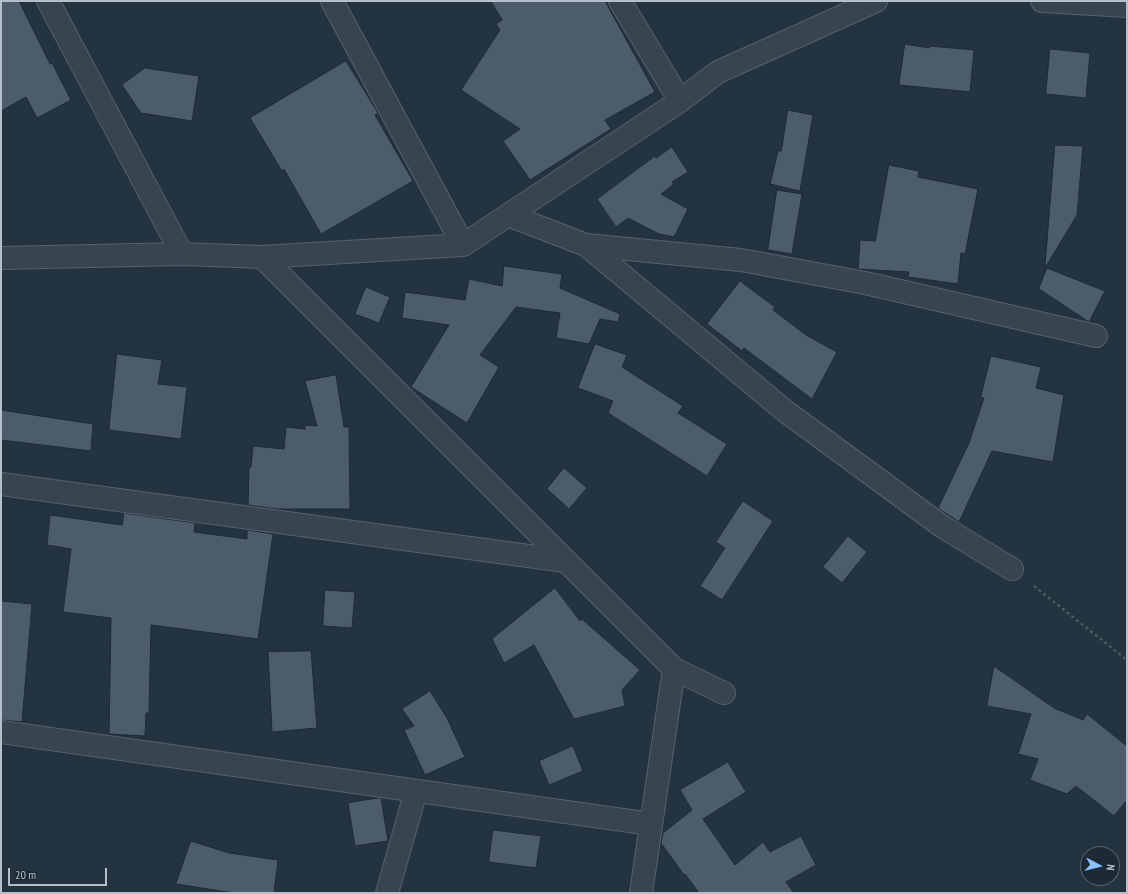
<!DOCTYPE html>
<html>
<head>
<meta charset="utf-8">
<style>
	body { margin:0 }
	#map { position:relative; width:1128px; height:894px; overflow:hidden; background:#233340; font-family:"PT Sans Narrow",sans-serif }
	canvas { display:block }
	.frame { position:absolute; inset:0; border:2px solid #b4bfca; pointer-events:none }
	.north { position:absolute; left:1080px; top:846px; width:40px; height:40px; box-sizing:border-box; background:#1d2934; border:1px solid #596570; border-radius:50%; rotate:97deg; font-size:11px; font-weight:700; line-height:16px; text-align:center; color:#b4bfca }
	.north::after { content:''; display:block; margin:auto; width:14px; height:18px; background:#87c2fc; clip-path:polygon(50% 0,100% 100%,50% 72%,0 100%) }
	.scale { position:absolute; left:8px; top:868px; width:99px; height:18px; box-sizing:border-box; border:2px solid #b4bfca; border-top:0; padding-left:5px; font-size:12px; line-height:14px; white-space:nowrap; color:#b4bfca; -webkit-text-stroke:3px #1d2934; paint-order:stroke }
</style>
</head>
<body>
<div id="map">
<canvas width="1128" height="894"></canvas>
<div class="frame"></div>
<div class="north">N</div>
<div class="scale">20 m</div>
</div>
<script>
const g = document.querySelector('canvas').getContext('2d');
g.lineJoin = 'round';
function fillPath(path, color) {
  g.fillStyle = color;
  g.fill(path, 'evenodd');
}
function strokePath(path, color, width, dash) {
  g.strokeStyle = color;
  g.lineWidth = width;
  g.lineCap = dash ? 'butt' : 'round';
  g.setLineDash(dash || []);
  g.stroke(path);
}
const building = new Path2D(`
	M1,1H19L50,64L52,63L71,100L37,118L26,97L1,111Z
	M491,1H605L655,92L605,120L611,129L530,180L503,141L520,129L461,90L500,30L496,24L502,20Z
	M905,44L929,48L930,46L974,50L970,92L899,85Z
	M1050,49L1090,53L1086,98L1046,94Z
	M346,61L378,113L375,115L413,181L321,234L284,169L282,171L250,118Z
	M145,68L199,76L192,121L141,113L122,85Z
	M788,110L813,115L800,191L770,184L778,151H781Z
	M1055,145L1083,146L1077,215L1045,268Z
	M672,147L688,172L672,182L674,184L661,194L688,209L674,237L659,234L628,218L616,227L597,199L655,156L656,158Z
	M889,165L919,171L918,177L978,189L965,254L961,253L958,284L908,277L909,272L858,269L860,240L875,241Z
	M777,190L802,194L792,254L768,250Z
	M504,266L562,274L560,288L620,314L618,322L600,319L589,344L556,338L560,313L516,307L480,355L499,367L467,423L411,387L449,325L402,318L405,292L465,300L469,279L502,286Z
	M1047,268L1105,291L1089,322L1039,289Z
	M740,281L775,307L773,310L806,335L837,352L812,399L744,348L742,351L707,324Z
	M366,287L390,297L379,323L355,314Z
	M595,344L627,355L622,367L683,406L678,413L727,444L707,476L608,413L613,401L578,388Z
	M117,354L162,360L158,384L187,387L181,439L109,430Z
	M991,356L1041,367L1036,388L1064,395L1053,462L992,451L959,522L938,508L969,443L984,398L981,397Z
	M336,375L344,427H349L350,509H277L248,505L249,467H251L253,446L284,449L286,427L305,429V425L317,426L305,381Z
	M1,410L93,424L91,451L1,440Z
	M564,468L587,488L569,509L547,489Z
	M743,501L773,521L722,600L700,586L725,548L716,542Z
	M124,513L195,523L194,532L247,539V530L273,534L258,639L151,625L149,713H146L145,736L109,734L111,618L63,612L71,549L47,545L50,515L122,525Z
	M848,536L867,552L842,583L823,567Z
	M555,588L580,621L582,619L640,670L622,690L625,706L574,719L534,645L504,663L492,639Z
	M325,590L355,592L352,628L323,626Z
	M1,601L32,604L22,722L1,720Z
	M311,651L317,728L272,732L268,652Z
	M994,666L1054,708L1083,720L1087,714L1127,746V800L1114,816L1076,786L1067,794L1030,780L1038,759L1018,754L1031,714L987,706Z
	M430,691L447,718L465,757L425,775L404,730L414,726L402,709Z
	M573,746L583,771L549,785L539,761Z
	M728,762L746,792L703,819L735,865L763,842L770,852L801,836L816,865L786,882L794,893H699L685,874L684,875L661,843L663,833L692,810L680,790Z
	M378,798H381L388,841L355,846L348,803Z
	M493,830L541,836L536,868L489,862Z
	M191,841L229,853L278,860L274,893H234L176,884Z`);
const path = new Path2D(`
	M1034,586L1127,660`);
const minor = new Path2D(`
	M48,1L182,254
	M332,1L463,245
	M620,1L680,101
	M1042,1L1127,6
	M508,215L586,245L741,260L865,283L1096,336
	M586,245L785,411L943,527L1012,569
	M262,257L674,669L724,693
	M1,258L182,254L262,257L463,245L680,101L718,72L876,1
	M1,484L565,561
	M1,732L651,824
	M387,893L416,791
	M641,893L674,669`);
fillPath(building, '#4c5c6b');
strokePath(building, '#1f2b36', 1);
strokePath(minor, '#56626d', 24);
strokePath(path, '#455e5e', 2.5, [3, 3]);
strokePath(minor, '#38444f', 22);
</script>
</body>
</html>
